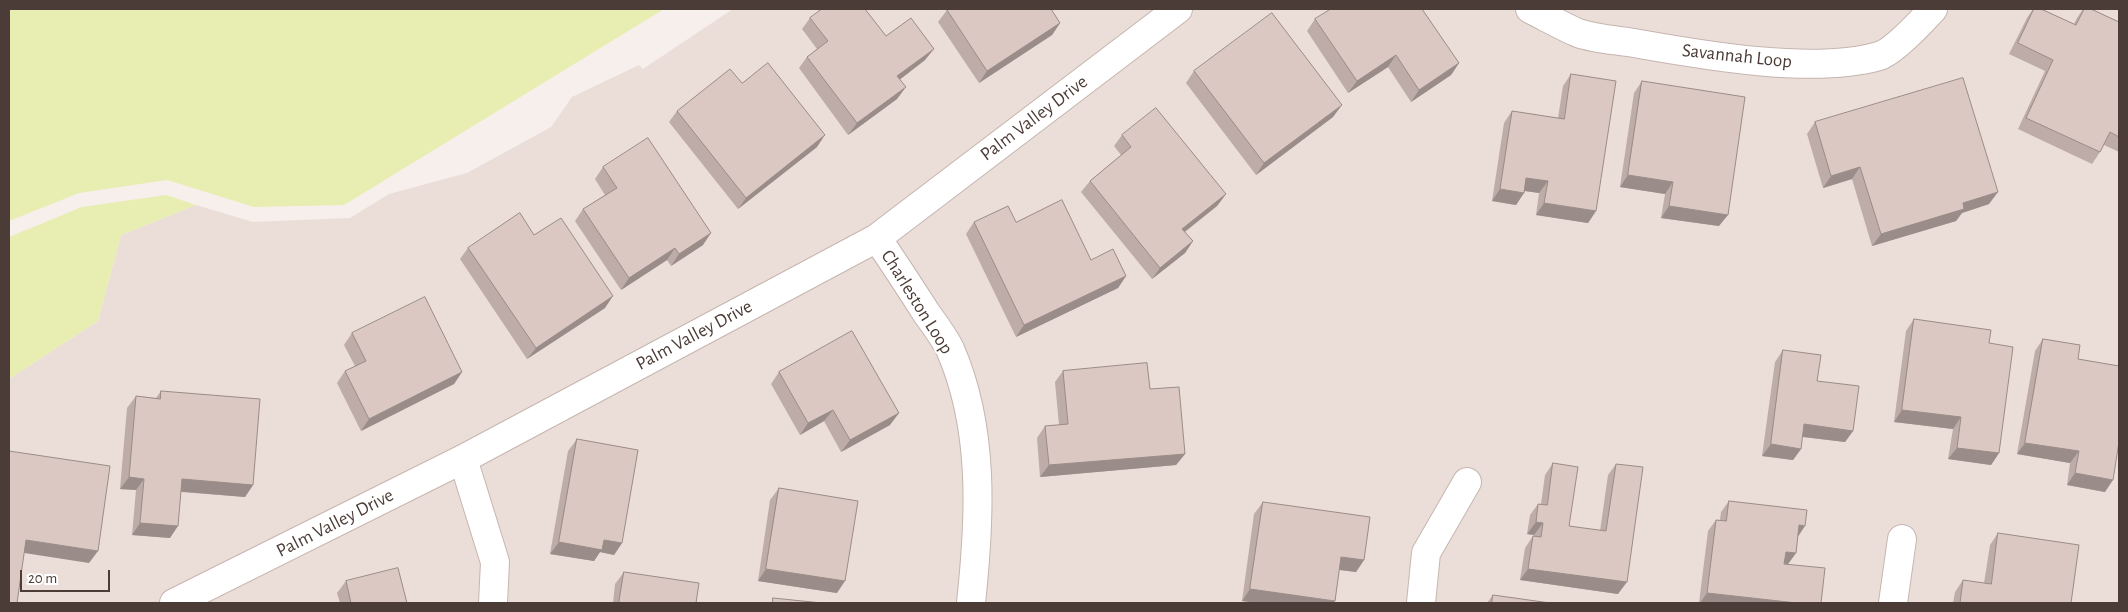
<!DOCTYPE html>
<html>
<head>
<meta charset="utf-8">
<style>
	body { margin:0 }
	#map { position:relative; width:2128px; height:612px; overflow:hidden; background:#f6efeb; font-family:"Alegreya Sans",sans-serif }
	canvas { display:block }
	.frame { position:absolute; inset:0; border:10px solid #4c3c37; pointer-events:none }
	.scale { position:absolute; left:20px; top:570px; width:90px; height:22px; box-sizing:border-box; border:2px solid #4c3c37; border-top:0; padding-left:6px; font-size:15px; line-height:18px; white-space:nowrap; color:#4c3c37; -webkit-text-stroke:4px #fff; paint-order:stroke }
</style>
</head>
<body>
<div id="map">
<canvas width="2128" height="612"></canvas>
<div class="frame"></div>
<div class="scale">20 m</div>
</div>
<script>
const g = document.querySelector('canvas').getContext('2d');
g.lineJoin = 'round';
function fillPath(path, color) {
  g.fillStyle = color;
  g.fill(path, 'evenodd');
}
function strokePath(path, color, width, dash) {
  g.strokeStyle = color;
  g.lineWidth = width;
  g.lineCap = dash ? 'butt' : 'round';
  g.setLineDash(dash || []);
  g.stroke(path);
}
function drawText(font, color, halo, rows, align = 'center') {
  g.font = font + ' "Alegreya Sans",sans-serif';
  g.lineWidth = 4;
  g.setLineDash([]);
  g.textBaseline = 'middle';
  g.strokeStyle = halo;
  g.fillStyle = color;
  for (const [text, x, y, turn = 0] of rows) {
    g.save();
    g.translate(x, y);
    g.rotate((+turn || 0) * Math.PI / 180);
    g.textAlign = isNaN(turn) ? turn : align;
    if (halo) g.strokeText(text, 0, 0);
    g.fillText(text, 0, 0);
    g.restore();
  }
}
const residential = new Path2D(`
	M733,9H2119V603H9V379L98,321L121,235L196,205L253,222L350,218L389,194L467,173L551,127L572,97L639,65L643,69Z`);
const green = new Path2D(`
	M9,9H664L344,205L254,207L167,180L79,193L9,221Z
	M166,195L196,205L121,235L98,321L9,379V237L82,207Z`);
const minor = new Path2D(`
	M1530,9C1546,17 1562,26 1578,33C1595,39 1616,40 1634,43C1702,55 1813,75 1879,56C1893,52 1922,21 1933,9
	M877,238C894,263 911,289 927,314C935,325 944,337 950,349C985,429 980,519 971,603
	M463,459L495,562L493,603
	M174,603L463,459L877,238L1178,9
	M1421,603L1426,553L1467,482
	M1893,603L1902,539`);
const wall = new Path2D(`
	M2033,9H2041L2074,24L2077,18L2083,9H2091L2119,22V152L2104,145L2100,152L2092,164L2018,129L2045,71L2009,54L2027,18Z
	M947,10L1060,23L1052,35L979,83L938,22Z
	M810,18L886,36L925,60L900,79L897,99L848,135L799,68L807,57L817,49L802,29Z
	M1315,19L1459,63L1451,75L1411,102L1388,67L1348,93L1307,31Z
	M1194,71L1333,117L1256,175L1186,83Z
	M1571,74L1596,211L1588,223L1536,215L1539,193L1525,191L1516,205L1492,201L1504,123L1512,111L1558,118L1563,86Z
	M1642,81L1719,226L1661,218L1665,194L1620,187L1634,93Z
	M742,83L817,147L738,209L669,122L677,111Z
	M1815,122L1989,204L1962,213L1956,221L1872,246L1852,179L1823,188L1807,134Z
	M1122,135L1226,194L1217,206L1185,232L1193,241L1185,253L1152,279L1081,192L1090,181L1121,155L1114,146Z
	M603,167L703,245L671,266L667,260L621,290L575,221L583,209L605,195L595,179Z
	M974,222H1016L1091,260L1126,276L1118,288L1016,337L966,234Z
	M534,235L605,308L527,359L460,259L468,248Z
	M1914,319L1989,343L1999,453L1991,465L1948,459L1953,429L1894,422L1906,331Z
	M352,333L462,372L454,384L361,431L337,383L345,371L355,366L344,345Z
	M2043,339L2078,359L2105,492L2067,485L2070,463L2017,454L2035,351Z
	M1783,350L1817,381L1853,431L1845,442L1802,437L1801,449L1793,460L1762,456L1775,362Z
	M1063,371L1150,389L1185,454L1176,465L1040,477L1037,438L1045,426L1059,425L1055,382Z
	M779,372L890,425L841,452L824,421L800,435L771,384Z
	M161,391L253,485L245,497L181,492L170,538L132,535L136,490L120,489L127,408L136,396L156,398Z
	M577,439L622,543L614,555L600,552L594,561L550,554L568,451Z
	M1553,463L1569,526L1600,531L1608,475L1616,464L1618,594L1520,580L1525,548L1533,536H1534V535L1527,534L1530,515L1538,504H1541L1545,475Z
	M779,488L837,593L758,581L770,500Z
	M1729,501L1798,536L1796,553L1788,564L1821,603H1699L1708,531L1716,520H1720L1721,512Z
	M1263,502L1364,560L1356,572L1339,570L1335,601L1333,603H1258L1242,601L1254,514Z
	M1998,533L2071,603H1953L1955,592L1963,580L1984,583L1990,545Z
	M624,572L696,603H613L615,584Z
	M346,581L407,603H340L337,593Z
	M1493,595L1550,603H1487Z`);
const shadedWall = new Path2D(`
	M1060,23L1052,35L979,83L987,71Z
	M934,49L925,60L889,88L897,76Z
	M1396,55L1388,67L1348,93L1357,81Z
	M1459,63L1451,75L1411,102L1419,90Z
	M906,87L897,99L848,135L857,123Z
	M1342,105L1333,117L1256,175L1264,163Z
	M825,135L817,147L738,209L746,198Z
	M1860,167L1852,179L1823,188L1831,176Z
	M1628,175L1673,182L1665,194L1620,187Z
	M1526,178L1548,181L1539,193L1518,190Z
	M1500,189L1524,193L1516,205L1492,201Z
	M1998,192L1989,204L1962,213L1956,221L1872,246L1881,234L1963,203Z
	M1226,194L1217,206L1174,240L1182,229Z
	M1544,203L1596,211L1588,223L1536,215Z
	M1669,206L1728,215L1719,226L1661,218Z
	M711,233L703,245L671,266L679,254Z
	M1193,241L1185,253L1152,279L1160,268Z
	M675,248L667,260L621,290L629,278Z
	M1126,276L1118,288L1016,337L1024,325Z
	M613,296L605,308L527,359L536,348Z
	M462,372L454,384L361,431L369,419Z
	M833,410L824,421L800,435L808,423Z
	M1902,410L1961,417L1953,429L1894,422Z
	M899,413L890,425L841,452L850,440Z
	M1804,424L1853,431L1845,442L1796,436Z
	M2025,443L2079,451L2070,463L2017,454Z
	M1771,444L1801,449L1793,460L1762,456Z
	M1957,448L1999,453L1991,465L1948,459Z
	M1185,454L1176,465L1040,477L1049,465Z
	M2075,473L2113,480L2105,492L2067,485Z
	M129,477L144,479L136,490L120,489Z
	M182,479L253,485L245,497L174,491Z
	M1536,522L1543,523L1534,535L1527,534Z
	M140,523L178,526L170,538L132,535Z
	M1799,525L1805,526L1797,538Z
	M26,540L98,551L89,563L18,552Z
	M604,540L622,543L614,555L600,552L594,561L550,554L559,542Z
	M1786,552L1796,553L1788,564L1778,563Z
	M1341,557L1364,560L1356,572L1333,569Z
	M766,569L845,581L837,593L758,581Z
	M1528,569L1627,582L1618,594L1520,580Z
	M1250,589L1335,601L1333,603H1258L1242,601Z
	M1707,593L1797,603H1700Z`);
const building = new Path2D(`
	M822,9H865L886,36L911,18L934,49L897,76L906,87L857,123L807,57L828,41L810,18Z
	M948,9H1051L1060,23L987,71L947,10Z
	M1331,9H1422L1459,63L1419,90L1396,55L1357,81L1315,19Z
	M2034,9H2041L2076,25L2084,9H2091L2119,22V137L2110,132L2100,152L2026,118L2053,60L2018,43Z
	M1272,13L1342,105L1264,163L1194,71Z
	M768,63L825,135L746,198L677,111L730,69L742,83Z
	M1571,74L1616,81L1596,211L1544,203L1548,181L1526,178L1524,193L1500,189L1512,111L1564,119Z
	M1963,78L1998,192L1963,203L1964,209L1881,234L1860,167L1831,176L1815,122Z
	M1642,81L1745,97L1728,215L1669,206L1673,182L1628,175Z
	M1156,108L1226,194L1182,229L1193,241L1160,268L1090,181L1131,147L1122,135Z
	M648,138L711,233L679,254L675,248L629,278L583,209L617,188L603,167Z
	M1062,200L1091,260L1113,249L1126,276L1024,325L974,222L1008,206L1016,222Z
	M520,213L534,235L561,218L613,296L536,348L468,248Z
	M425,297L462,372L369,419L345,371L366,361L352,333Z
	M1914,319L1991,330L1989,343L2013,347L1999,453L1957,448L1961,417L1902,410Z
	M852,331L899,413L850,440L833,410L808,423L779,372Z
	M2043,339L2080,345L2078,359L2119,366V442L2113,480L2075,473L2079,451L2025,443Z
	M1783,350L1821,355L1817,381L1859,386L1853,431L1804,424L1801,449L1771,444Z
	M1147,363L1150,389L1179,387L1185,454L1049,465L1045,426L1068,424L1063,371Z
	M161,391L260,399L253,485L182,479L178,526L140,523L144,479L129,477L136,396L160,399Z
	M577,439L638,450L622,543L604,540L602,550L559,542Z
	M9,451L110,466L98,551L26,540L17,603H9Z
	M1553,463L1578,467L1569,526L1606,531L1616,464L1643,467L1627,582L1528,569L1533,536L1541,537L1543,523L1536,522L1538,504L1547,505Z
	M779,488L858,501L845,581L766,569Z
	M1729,501L1807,510L1805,526L1799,525L1796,553L1786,552L1784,564L1825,568L1821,603H1797L1707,593L1716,520L1726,521Z
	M1263,502L1370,517L1364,560L1341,557L1335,601L1250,589Z
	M1998,533L2079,545L2071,603H1960L1963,580L1991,584Z
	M398,568L407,603H351L346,581Z
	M624,572L699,583L696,603H619Z
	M1493,595L1550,603H1492Z
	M773,598L822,603H773Z`);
const streetNames = [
	["Savannah Loop",1737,56,6],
	["Palm Valley Drive",1034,118,-37],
	["Charleston Loop",917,302,58],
	["Palm Valley Drive",694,335,-28],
	["Palm Valley Drive",335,523,-27]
];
fillPath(residential, '#ebded8');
fillPath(green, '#e8edb1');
strokePath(minor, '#c6b5af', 30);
strokePath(minor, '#fff', 28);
fillPath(wall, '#bdaca7');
fillPath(shadedWall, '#9a8c88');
fillPath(building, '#dcc8c2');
strokePath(building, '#9a8c88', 1);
drawText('19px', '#4c3c37', '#fff', streetNames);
</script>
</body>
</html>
